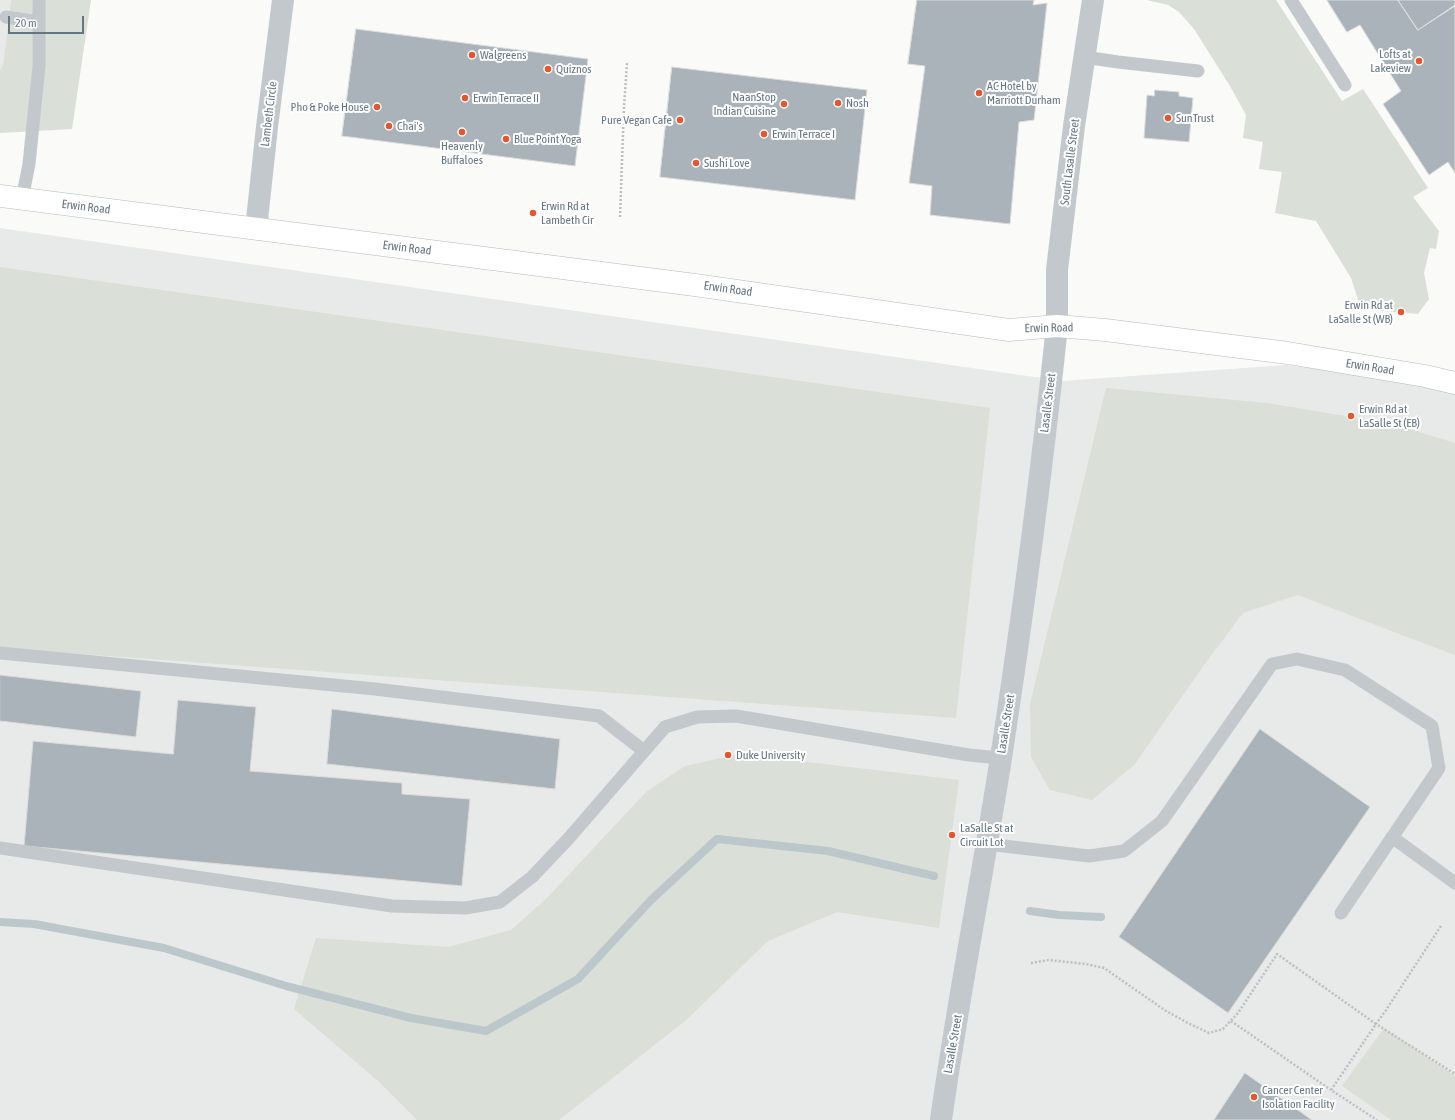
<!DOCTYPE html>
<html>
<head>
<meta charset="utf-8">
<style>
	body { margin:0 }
	#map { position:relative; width:1455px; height:1120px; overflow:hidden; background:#fafaf8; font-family:"Asap Condensed",sans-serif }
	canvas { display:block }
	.scale { position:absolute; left:8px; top:16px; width:76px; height:18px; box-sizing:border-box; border:2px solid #657683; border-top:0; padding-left:5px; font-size:12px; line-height:14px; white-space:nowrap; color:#657683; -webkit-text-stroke:3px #fff; paint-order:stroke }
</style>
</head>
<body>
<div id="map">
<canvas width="1455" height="1120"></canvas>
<div class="scale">20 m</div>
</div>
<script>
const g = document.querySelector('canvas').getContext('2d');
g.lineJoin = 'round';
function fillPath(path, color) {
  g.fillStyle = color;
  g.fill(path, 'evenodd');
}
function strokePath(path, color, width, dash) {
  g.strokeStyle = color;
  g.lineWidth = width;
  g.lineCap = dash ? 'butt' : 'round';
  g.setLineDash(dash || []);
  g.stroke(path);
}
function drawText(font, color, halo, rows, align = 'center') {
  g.font = font + ' "Asap Condensed",sans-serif';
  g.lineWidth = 4;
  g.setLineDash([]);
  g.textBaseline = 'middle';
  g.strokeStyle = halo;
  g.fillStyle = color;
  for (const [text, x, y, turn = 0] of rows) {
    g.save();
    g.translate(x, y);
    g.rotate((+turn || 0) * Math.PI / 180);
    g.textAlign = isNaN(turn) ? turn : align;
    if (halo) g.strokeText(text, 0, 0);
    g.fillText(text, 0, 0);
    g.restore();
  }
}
const built = new Path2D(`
	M0,0H11L3,67L0,69Z
	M0,228L1062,381L1286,365L1422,382L1455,390V1120H0Z`);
const green = new Path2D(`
	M11,0H91L72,129L0,133V69L3,66Z
	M1147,0H1276L1342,101L1363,89L1428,188L1413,197L1439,231L1436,249L1430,248L1424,273L1429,299L1418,314L1361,309L1351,278L1316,221L1275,213L1282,172L1259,169L1263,142L1243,138L1246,115L1230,86L1194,29L1179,12L1168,5Z
	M0,267L990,408L956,718L0,648Z
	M1106,388L1267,403L1393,424L1455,443V655L1394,632L1298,595L1243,613L1204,665L1134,765L1092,800L1050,790L1031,757L1030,704Z
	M740,754L959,780L939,928L837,912L768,941L685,1021L559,1120H417L377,1080L294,1009L316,938L448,947L511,930L548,897L646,792L685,766Z
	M1384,1028L1455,1076V1120H1391L1342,1086Z`);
const stream = new Path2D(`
	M1030,911L1059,915L1101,917
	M0,922L34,924L164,948L286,986L411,1018L486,1031L578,979L651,900L717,839L828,851L934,876`);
const building = new Path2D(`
	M917,0H1034L1033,5L1047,3L1034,120L1019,122L1010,224L930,215L932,186L909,183L925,66L908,64Z
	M1327,0H1398L1418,30L1455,5V173L1448,162L1429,175L1383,104L1401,91L1360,25L1347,32Z
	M1398,0H1455V6L1418,30Z
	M356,29L588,59L575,166L342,136Z
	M672,67L867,90L855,200L660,177Z
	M1155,90L1179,92V96L1193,98L1189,142L1144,138L1147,95L1154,96Z
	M0,675L141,691L136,737L0,721Z
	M178,700L256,707L250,771L402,783V794L470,799L462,886L24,846L33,741L173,754Z
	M332,709L560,739L555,789L327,764Z
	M1260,729L1370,807L1228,1013L1119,937Z
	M1245,1073L1312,1120H1214Z`);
const path = new Path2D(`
	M620,217L624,107L627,63
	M1441,926L1386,1010L1376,1024L1455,1074
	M1031,963L1049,960L1086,964L1104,968L1166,1011L1188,1023L1209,1033L1223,1029L1238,1013L1277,954L1376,1024L1331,1090L1377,1120
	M1231,1021L1331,1090`);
const service = new Path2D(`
	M1291,0L1345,85
	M6,17L39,22
	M1084,57L1118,62L1198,71
	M22,199L29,164L39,66V0
	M0,653L375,689L599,716L644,751
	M1392,837L1455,883
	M987,844L1089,856L1124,851L1162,821L1272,664L1297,659L1345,670L1432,726L1439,768L1341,913
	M0,848L392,906L465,908L500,902L532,877L569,838L665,727L697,717L736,716L969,755L1000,758`);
const minor = new Path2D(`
	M256,229L267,127L283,0
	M941,1120C958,999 982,879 1001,758C1023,614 1042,470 1057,326`);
const tertiary = new Path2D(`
	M1057,326V270L1074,126L1093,0`);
const secondary = new Path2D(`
	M0,196L695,285L1009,330L1057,326L1105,330L1288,353L1425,376L1455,383`);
const markers = [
	[472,55,4,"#e4572e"],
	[1419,61,4,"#e4572e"],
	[548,69,4,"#e4572e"],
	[979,93,4,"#e4572e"],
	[465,98,4,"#e4572e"],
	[838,103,4,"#e4572e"],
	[784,104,4,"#e4572e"],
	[377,107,4,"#e4572e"],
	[1168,118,4,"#e4572e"],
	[680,120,4,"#e4572e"],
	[389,126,4,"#e4572e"],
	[462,132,4,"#e4572e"],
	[764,134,4,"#e4572e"],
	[506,139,4,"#e4572e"],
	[696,163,4,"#e4572e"],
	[533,213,4,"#e4572e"],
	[1401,312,4,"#e4572e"],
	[1351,416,4,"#e4572e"],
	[728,755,4,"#e4572e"],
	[952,835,4,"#e4572e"],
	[1254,1097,4,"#e4572e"]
];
const poiNames = [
	["Lofts at",1411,54,"right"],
	["Lakeview",1411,68,"right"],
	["Walgreens",480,55],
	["Quiznos",556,69],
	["AC Hotel by",987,86],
	["Marriott Durham",987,100],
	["NaanStop",776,97,"right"],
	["Indian Cuisine",776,111,"right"],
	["Erwin Terrace II",473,98],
	["Nosh",846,103],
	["Pho & Poke House",369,107,"right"],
	["SunTrust",1176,118],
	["Pure Vegan Cafe",672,120,"right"],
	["Chai's",397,126],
	["Erwin Terrace I",772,134],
	["Blue Point Yoga",514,139],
	["Heavenly",462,146,"center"],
	["Buffaloes",462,160,"center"],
	["Sushi Love",704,163],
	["Erwin Rd at",541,206],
	["Lambeth Cir",541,220],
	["Erwin Rd at",1393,305,"right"],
	["LaSalle St (WB)",1393,319,"right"],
	["Erwin Rd at",1359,409],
	["LaSalle St (EB)",1359,423],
	["Duke University",736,755],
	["LaSalle St at",960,828],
	["Circuit Lot",960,842],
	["Cancer Center",1262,1090],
	["Isolation Facility",1262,1104]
];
const streetNames = [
	["Lambeth Circle",269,114,-83],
	["South Lasalle Street",1070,162,-83],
	["Erwin Road",86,207,7],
	["Erwin Road",407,248,7],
	["Erwin Road",728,289,8],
	["Erwin Road",1049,328,-1],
	["Erwin Road",1370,367,9],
	["Lasalle Street",1048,403,-83],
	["Lasalle Street",1006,724,-81],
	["Lasalle Street",953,1044,-80]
];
fillPath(built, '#e8e9e9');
fillPath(green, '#dadfd7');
strokePath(stream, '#bbc7cb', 8);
fillPath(building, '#aab3b9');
strokePath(building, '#dcdcda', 1);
strokePath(secondary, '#b3babf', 23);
strokePath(path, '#bbbfc2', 2.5, [2, 2]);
strokePath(service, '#c3c8cc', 13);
strokePath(minor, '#c3c8cc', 22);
strokePath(tertiary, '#c3c8cc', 22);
strokePath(secondary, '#fff', 22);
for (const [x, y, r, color] of markers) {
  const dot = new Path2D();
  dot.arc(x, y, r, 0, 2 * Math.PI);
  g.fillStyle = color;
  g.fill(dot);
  strokePath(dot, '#fff', 1.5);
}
drawText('12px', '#657683', '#fff', poiNames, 'left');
drawText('12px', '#657683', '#fff', streetNames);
</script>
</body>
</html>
